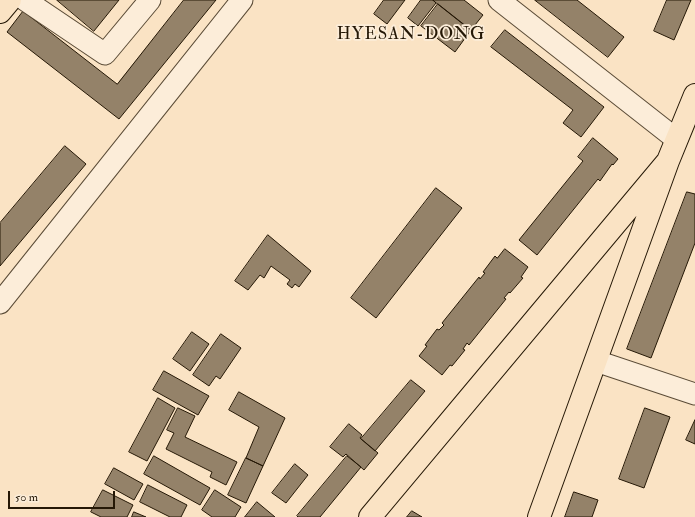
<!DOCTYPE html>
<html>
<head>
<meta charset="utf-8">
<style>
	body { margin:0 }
	#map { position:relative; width:695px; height:517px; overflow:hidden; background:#fae3c4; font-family:"IM FELL Double Pica",serif }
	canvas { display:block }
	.scale { position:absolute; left:8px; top:491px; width:107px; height:18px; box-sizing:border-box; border:2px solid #251806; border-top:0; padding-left:5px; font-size:12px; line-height:14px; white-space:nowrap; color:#251806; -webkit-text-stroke:3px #fcedd9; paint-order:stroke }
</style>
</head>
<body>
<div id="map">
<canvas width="695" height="517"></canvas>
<div class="scale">50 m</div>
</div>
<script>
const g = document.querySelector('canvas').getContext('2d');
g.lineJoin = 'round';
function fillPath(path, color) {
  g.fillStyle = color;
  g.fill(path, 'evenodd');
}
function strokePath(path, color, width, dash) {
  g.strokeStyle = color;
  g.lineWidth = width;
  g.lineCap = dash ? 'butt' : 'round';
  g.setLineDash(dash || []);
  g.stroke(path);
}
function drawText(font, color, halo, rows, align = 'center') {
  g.font = font + ' "IM FELL Double Pica",serif';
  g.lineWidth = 3.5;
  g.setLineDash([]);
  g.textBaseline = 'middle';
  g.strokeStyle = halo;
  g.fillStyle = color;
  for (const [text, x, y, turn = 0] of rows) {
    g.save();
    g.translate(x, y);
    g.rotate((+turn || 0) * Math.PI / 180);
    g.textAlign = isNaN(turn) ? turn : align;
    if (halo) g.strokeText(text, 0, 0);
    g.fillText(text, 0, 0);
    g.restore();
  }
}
const building = new Path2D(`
	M57,0H119L94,31Z
	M184,0H216L119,119L7,32L23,11L117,84Z
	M384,0H405L387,24L374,14Z
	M421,0H433L436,3L418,26L408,18Z
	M433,0H464L483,15L471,30Z
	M535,0H577L624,37L608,57Z
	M667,0H691L674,40L654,31Z
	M438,4L471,30L455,52L421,26Z
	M505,30L604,107L581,137L563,123L573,110L491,47Z
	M593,138L618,159L613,165L612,164L600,181L598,179L537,255L519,240L583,161L578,157Z
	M65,146L86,164L0,266V223Z
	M436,188L462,208L376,318L351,298Z
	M687,192L695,194V243L651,358L627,349Z
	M268,235L311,271L299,287L295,284L292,288L287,284L290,280L271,266L264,278L260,275L248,290L235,281Z
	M505,249L528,267L521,277L523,278L510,293L509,292L504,298L506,299L469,345L467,343L463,349L465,350L452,366L450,365L442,375L419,356L427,346L425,345L437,329L439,330L444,325L442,323L479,277L480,279L485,273L483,272L495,256L497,258Z
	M192,332L209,344L190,371L173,359Z
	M221,334L241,348L220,379L216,376L209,386L193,375Z
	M164,371L209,396L198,415L153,390Z
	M411,380L425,391L375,451L361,439Z
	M239,392L285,418L263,466L246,458L259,427L229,410Z
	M158,398L175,408L147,461L129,452Z
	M178,408L195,416L185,437L237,462L226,485L210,477L212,472L166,449L174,433L167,430Z
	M645,408L670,417L644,488L619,479Z
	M695,420V444L686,440Z
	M349,424L362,435L360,438L378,453L364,470L346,454L343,457L330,447Z
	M154,456L210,488L200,505L144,474Z
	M347,456L361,467L320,517H298L297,516Z
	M246,458L263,466L246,503L228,495Z
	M295,464L308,475L286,503L272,493Z
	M114,468L143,484L134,500L105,484Z
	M148,485L187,505L181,517H170L140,502Z
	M103,490L133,505L127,517H101L91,512Z
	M215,490L241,507L235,517H212L202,510Z
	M574,492L598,500L592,517H565Z
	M257,502L275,517H245Z
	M412,511L422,517H407Z
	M134,512L146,517H132Z`);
const minor = new Path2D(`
	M25,0L105,54L150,0
	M499,0L676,139
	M0,303L242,0
	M596,361L695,394`);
const major = new Path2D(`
	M0,12L10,0
	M370,517L668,161
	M539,517L668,161L695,95`);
const quarterNames = [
	["HYESAN-DONG",411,35]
];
fillPath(building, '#948269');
strokePath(building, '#251806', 1);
strokePath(minor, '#5a4b36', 23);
strokePath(major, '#251806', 24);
strokePath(minor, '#fcedd9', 21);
strokePath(major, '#fae3c4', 22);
g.letterSpacing = '1px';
drawText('17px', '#251806', '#fcedd9', quarterNames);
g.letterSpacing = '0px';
</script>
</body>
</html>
